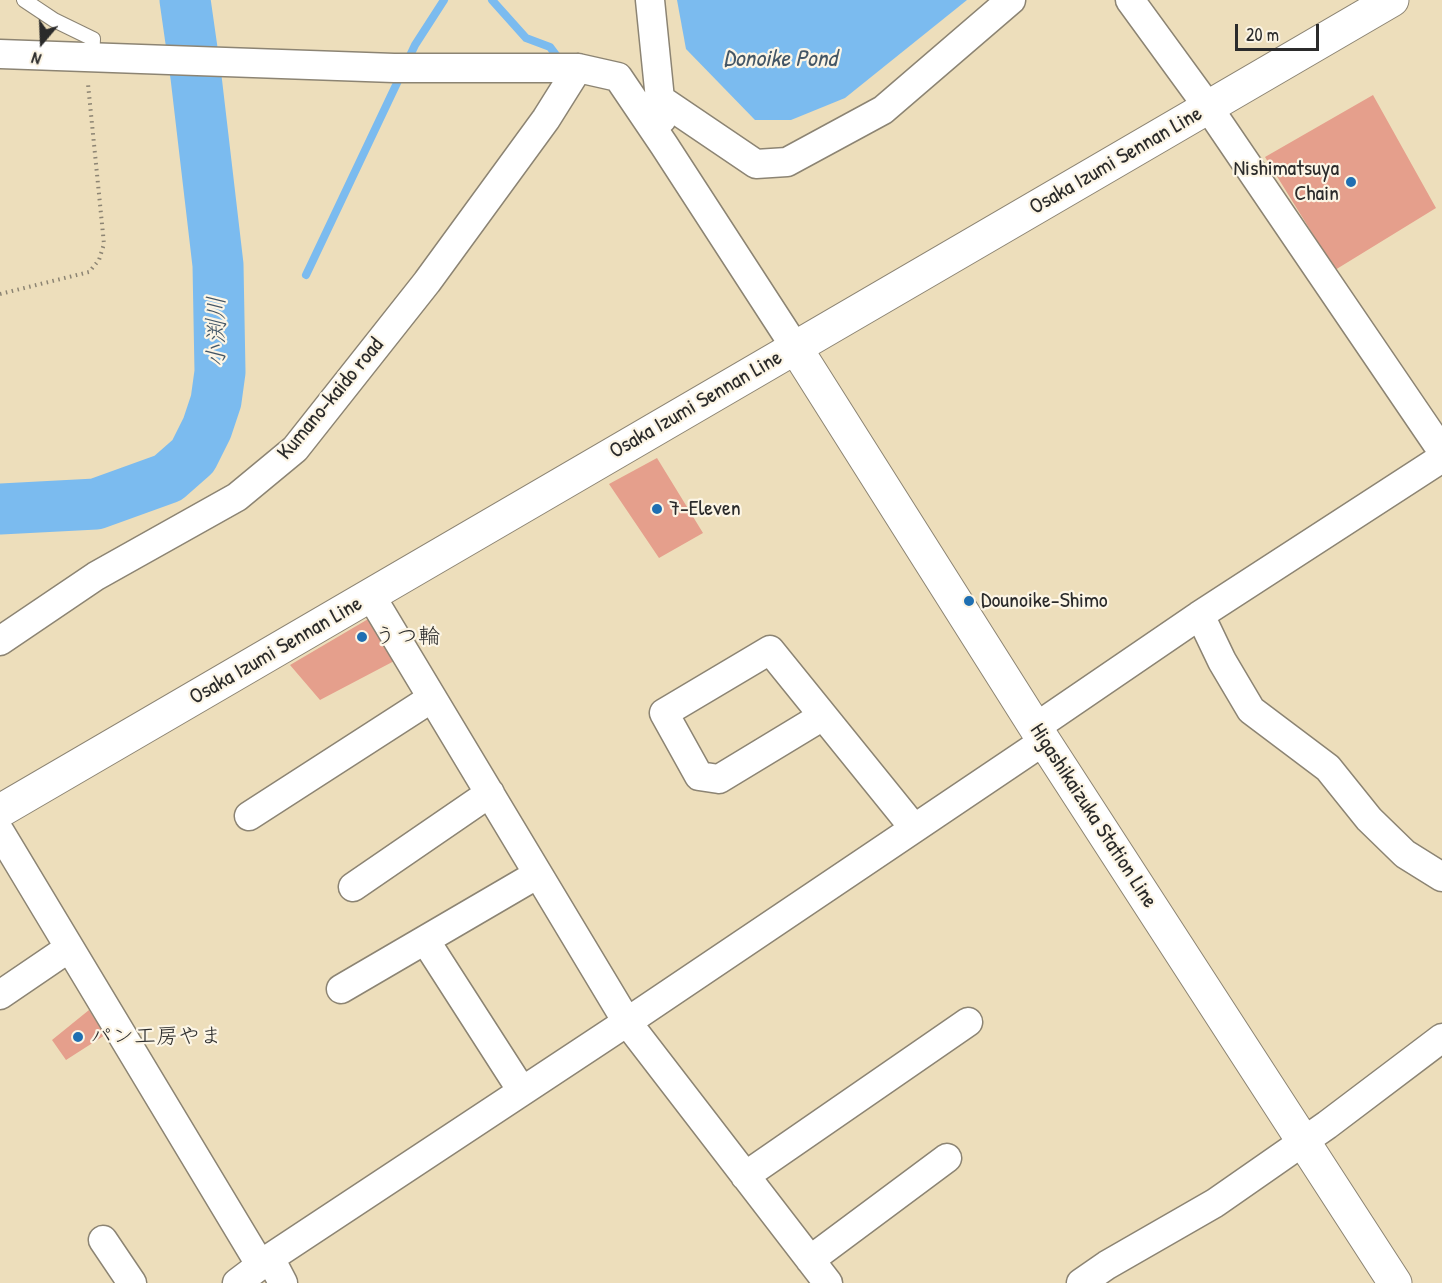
<!DOCTYPE html>
<html>
<head>
<meta charset="utf-8">
<style>
	body { margin:0 }
	#map { position:relative; width:1442px; height:1283px; overflow:hidden; background:#eddebb; font-family:"Patrick Hand",sans-serif }
	canvas { display:block }
	.north { position:absolute; left:12px; top:12px; width:60px; height:60px; -webkit-text-stroke:4px #fcf5e5; paint-order:stroke; rotate:199deg; font-size:16px; font-weight:700; line-height:24px; text-align:center; color:#2b2b2b }
	.north::after { content:''; display:block; margin:auto; width:21px; height:27px; background:#2b2b2b; clip-path:polygon(50% 0,100% 100%,50% 72%,0 100%) }
	.scale { position:absolute; left:1235px; top:24px; width:84px; height:27px; box-sizing:border-box; border:3px solid #2b2b2b; border-top:0; padding-left:8px; font-size:18px; line-height:21px; white-space:nowrap; color:#2b2b2b; -webkit-text-stroke:4px #fcf5e5; paint-order:stroke }
</style>
</head>
<body>
<div id="map">
<canvas width="1442" height="1283"></canvas>
<div class="north">N</div>
<div class="scale">20 m</div>
</div>
<script>
const g = document.querySelector('canvas').getContext('2d');
g.lineJoin = 'round';
function fillPath(path, color) {
  g.fillStyle = color;
  g.fill(path, 'evenodd');
}
function strokePath(path, color, width, dash) {
  g.strokeStyle = color;
  g.lineWidth = width;
  g.lineCap = dash ? 'butt' : 'round';
  g.setLineDash(dash || []);
  g.stroke(path);
}
function drawText(font, color, halo, rows, align = 'center') {
  g.font = font + ' "Patrick Hand","Klee One",sans-serif';
  g.lineWidth = 4.5;
  g.setLineDash([]);
  g.textBaseline = 'middle';
  g.strokeStyle = halo;
  g.fillStyle = color;
  for (const [text, x, y, turn = 0] of rows) {
    g.save();
    g.translate(x, y);
    g.rotate((+turn || 0) * Math.PI / 180);
    g.textAlign = isNaN(turn) ? turn : align;
    if (halo) g.strokeText(text, 0, 0);
    g.fillText(text, 0, 0);
    g.restore();
  }
}
const water = new Path2D(`
	M677,0H967L845,98L791,120H755L686,49Z`);
const stream = new Path2D(`
	M492,0L526,38L550,47L559,59
	M306,275L415,45L444,0`);
const river = new Path2D(`
	M0,509L96,504L168,478L193,456L207,428L216,401L220,372L218,265L196,77L185,0`);
const building = new Path2D(`
	M1373,95L1436,208L1335,270L1265,157Z
	M657,458L703,533L659,558L609,484Z
	M375,615L398,659L320,700L290,665Z
	M89,1010L105,1035L66,1060L52,1040Z`);
const path = new Path2D(`
	M0,294L89,272L99,260L104,244L88,84`);
const lane = new Path2D(`
	M24,0L54,20L93,39L92,58`);
const street = new Path2D(`
	M650,0L662,119
	M1130,0L1208,107L1442,451
	M0,54L394,68H578L618,77L664,145L795,347
	M660,99L756,164L787,162L883,110L1011,0
	M371,596L627,1022L828,1283
	M1200,615L1222,661L1251,710L1328,768L1369,819L1405,854L1442,877
	M0,641L96,576L237,497L295,449L427,282L546,119L578,68
	M823,716L719,779L699,776L664,713L770,650L914,828
	M1036,727L1200,615L1442,458
	M249,816L432,698
	M0,832L261,1266
	M353,887L490,793
	M425,940L522,1091
	M341,989L538,874
	M0,995L69,948
	M745,1176L968,1022
	M103,1240L132,1283
	M270,1258L283,1283
	M810,1260L947,1158
	M237,1283L270,1258L627,1022L1044,741
	M1081,1283L1107,1265L1215,1203L1327,1125L1442,1038`);
const secondary = new Path2D(`
	M795,347L1044,741L1395,1283`);
const primary = new Path2D(`
	M0,811L1392,0`);
const markers = [
	[1351,182,6,"#1f6fb2"],
	[657,509,6,"#1f6fb2"],
	[969,601,6,"#1f6fb2"],
	[362,637,6,"#1f6fb2"],
	[78,1037,6,"#1f6fb2"]
];
const streetNames = [
	["Osaka Izumi Sennan Line",1116,161,-30],
	["Kumano-kaido road",331,399,-50],
	["Osaka Izumi Sennan Line",696,405,-30],
	["Osaka Izumi Sennan Line",276,651,-30],
	["Higashikaizuka Station Line",1093,816,57]
];
const poiNames = [
	["Nishimatsuya",1339,169,"right"],
	["Chain",1339,194,"right"],
	["7-Eleven",669,509],
	["Dounoike-Shimo",981,601],
	["うつ輪",374,637],
	["パン工房やま",90,1037]
];
const waterNames = [
	["Donoike Pond",780,60],
	["小渕川",218,332,-90]
];
fillPath(water, '#7bbbef');
strokePath(stream, '#7bbbef', 8);
strokePath(river, '#7bbbef', 51);
fillPath(building, '#e59f8c');
strokePath(lane, '#8c8473', 16);
strokePath(street, '#8c8473', 31);
strokePath(secondary, '#8c8473', 35);
strokePath(primary, '#8c8473', 35);
strokePath(path, '#8c8473', 4, [1.5, 4.5]);
strokePath(lane, '#fff', 14);
strokePath(street, '#fff', 28);
strokePath(secondary, '#fff', 33);
strokePath(primary, '#fff', 33);
for (const [x, y, r, color] of markers) {
  const dot = new Path2D();
  dot.arc(x, y, r, 0, 2 * Math.PI);
  g.fillStyle = color;
  g.fill(dot);
  strokePath(dot, '#fcf5e5', 2);
}
drawText('22px', '#2b2b2b', '#fcf5e5', streetNames);
drawText('22px', '#2b2b2b', '#fcf5e5', poiNames, 'left');
drawText('italic 24px', '#435666', '#fcf5e5', waterNames);
</script>
</body>
</html>
